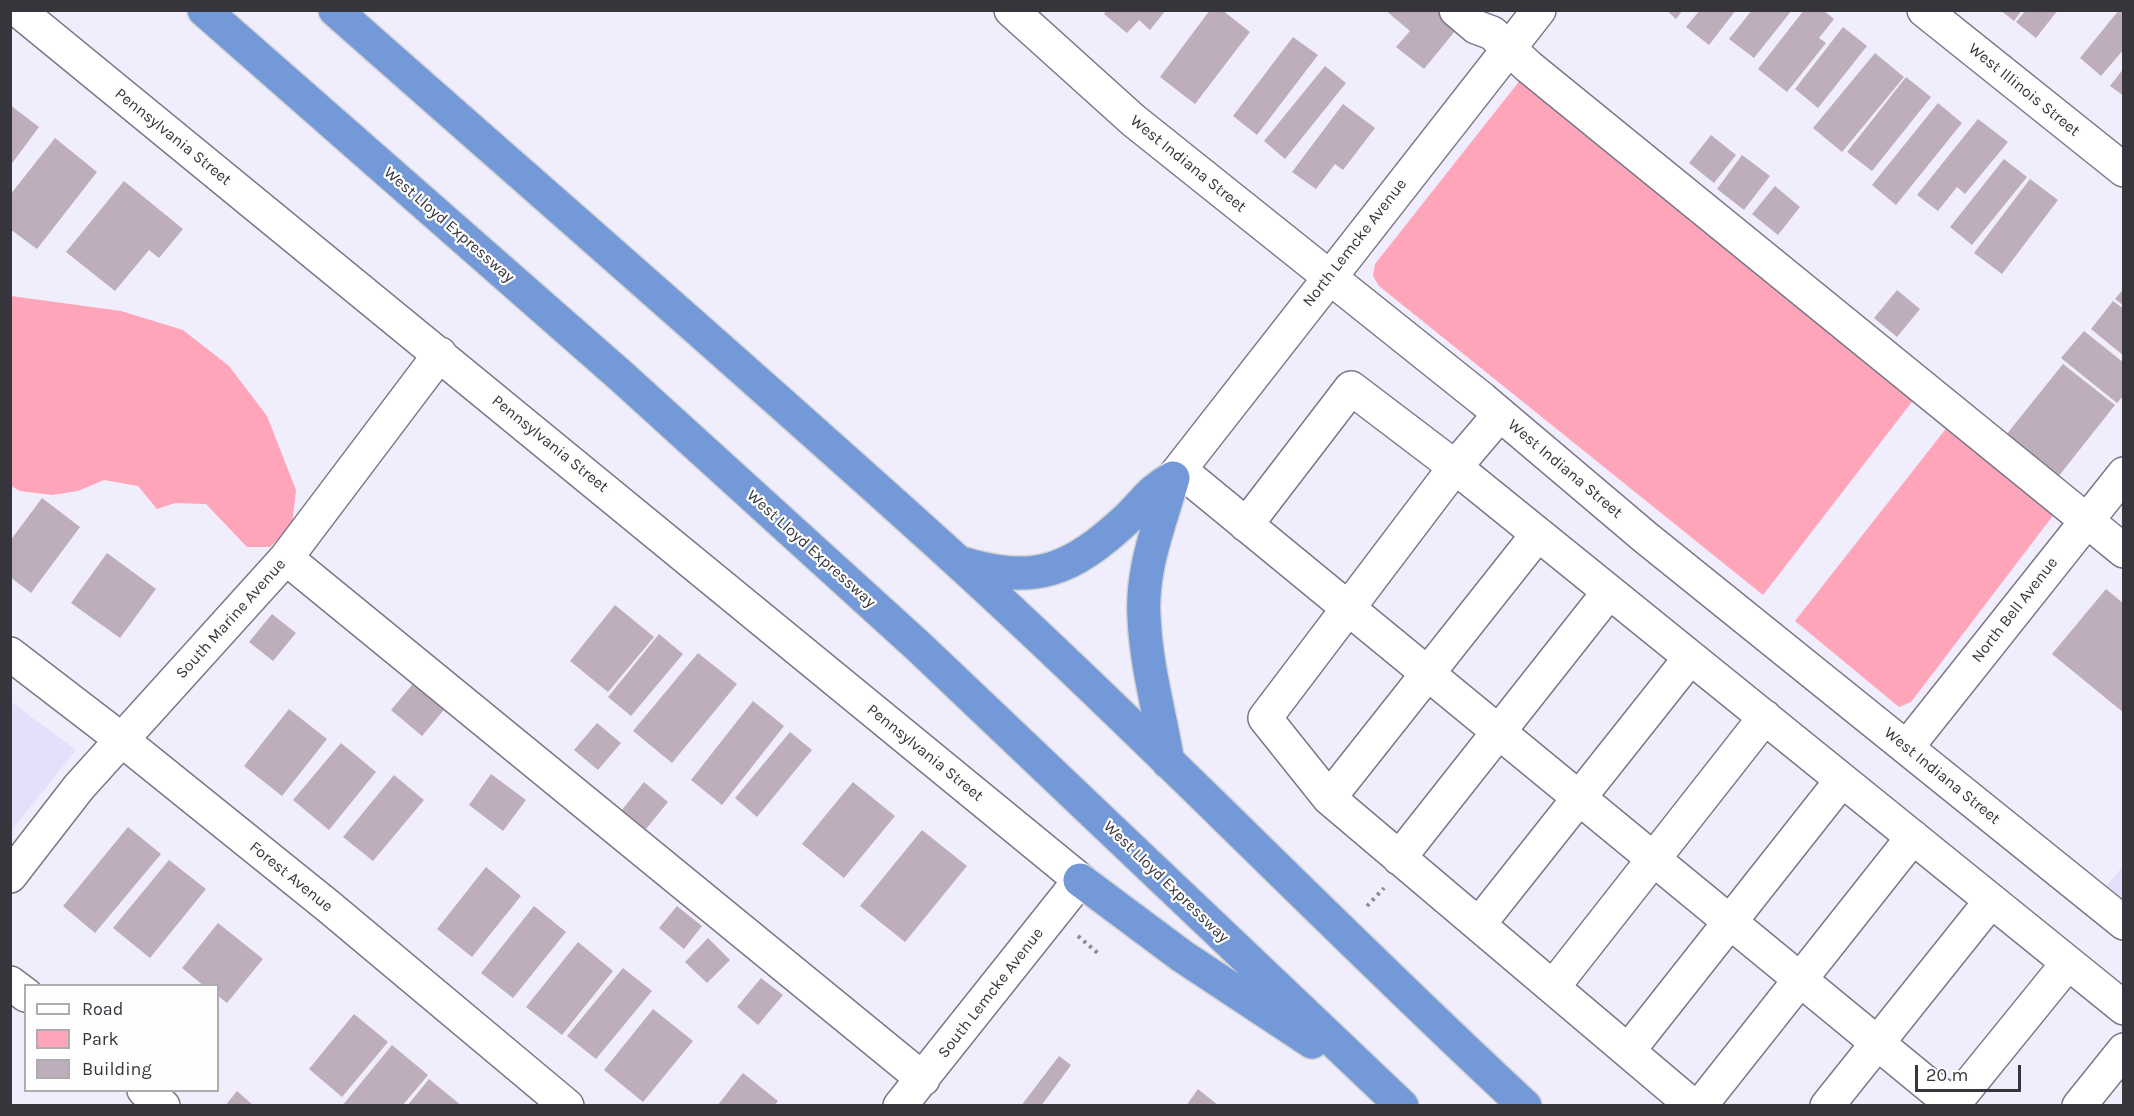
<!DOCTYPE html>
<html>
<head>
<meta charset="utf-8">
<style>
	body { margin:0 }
	#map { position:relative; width:2134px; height:1116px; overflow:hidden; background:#f0edfd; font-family:Karla,sans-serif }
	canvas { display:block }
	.frame { position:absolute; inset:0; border:12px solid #36353c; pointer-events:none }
	.legend { position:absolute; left:24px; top:984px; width:195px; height:108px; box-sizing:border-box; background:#fdfdfd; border:2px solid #adadb0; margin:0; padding:8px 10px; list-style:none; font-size:18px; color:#36353c }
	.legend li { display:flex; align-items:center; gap:12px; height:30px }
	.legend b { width:30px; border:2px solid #adadb0 }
	.scale { position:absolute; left:1915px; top:1065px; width:106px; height:27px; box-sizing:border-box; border:3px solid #36353c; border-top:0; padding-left:8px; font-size:18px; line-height:21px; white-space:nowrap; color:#36353c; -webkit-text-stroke:4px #fdfdfd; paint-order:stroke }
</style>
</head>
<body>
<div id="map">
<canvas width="2134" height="1116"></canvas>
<div class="frame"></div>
<ul class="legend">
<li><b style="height:8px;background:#fff"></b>Road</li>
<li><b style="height:16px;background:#fea5b9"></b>Park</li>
<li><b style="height:16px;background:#beaebc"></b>Building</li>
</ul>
<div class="scale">20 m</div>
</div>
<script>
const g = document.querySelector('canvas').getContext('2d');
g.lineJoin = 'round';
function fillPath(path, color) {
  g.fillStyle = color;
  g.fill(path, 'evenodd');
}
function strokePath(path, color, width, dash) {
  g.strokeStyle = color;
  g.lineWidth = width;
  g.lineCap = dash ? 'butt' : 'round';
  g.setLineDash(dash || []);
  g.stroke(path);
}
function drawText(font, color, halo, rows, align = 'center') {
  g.font = font + ' Karla,sans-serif';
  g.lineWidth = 4.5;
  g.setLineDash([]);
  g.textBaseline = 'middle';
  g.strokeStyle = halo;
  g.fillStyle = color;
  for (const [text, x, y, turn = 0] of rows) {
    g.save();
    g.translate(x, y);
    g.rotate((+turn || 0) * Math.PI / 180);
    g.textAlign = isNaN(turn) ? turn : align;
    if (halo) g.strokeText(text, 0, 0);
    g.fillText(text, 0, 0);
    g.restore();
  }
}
const built = new Path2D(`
	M11,702L76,750L11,831Z
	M2123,866V905L2104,889Z`);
const green = new Path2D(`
	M1525,74L1918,394L1763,595L1379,286L1373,276L1375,264Z
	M11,296L121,311L183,330L229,366L267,416L296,490L292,525L270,547H247L206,504L175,503L157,509L138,486L104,480L78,491L52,495L20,491L11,486Z
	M1952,421L2058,509L1911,702L1899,707L1795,621Z`);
const building = new Path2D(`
	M1107,10H1166L1150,30L1139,20L1127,33L1104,14Z
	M1210,10H1222L1250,32L1195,104L1160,77Z
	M1385,10H1442L1460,25L1424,69L1396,47L1410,31Z
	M1666,10H1683L1676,19Z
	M1700,10H1736L1709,45L1686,27Z
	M1752,10H1792L1754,58L1729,39Z
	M1804,10H1823L1834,19L1819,38L1826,43L1787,92L1758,69Z
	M2000,10H2022L2014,21Z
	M2026,10H2058L2036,38L2016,22Z
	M2119,10H2124V49L2101,76L2080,58Z
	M1843,27L1867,46L1818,108L1795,89Z
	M1293,37L1318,55L1257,135L1233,116Z
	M1875,53L1904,77L1842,152L1813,128Z
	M1325,66L1346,83L1285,159L1264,141Z
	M2124,68V96L2110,86Z
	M1906,77L1931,97L1872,171L1847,152Z
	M1938,103L1962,123L1896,205L1872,185Z
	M1343,104L1375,128L1343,170L1335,164L1316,189L1292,172Z
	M10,105L39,127L10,166Z
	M1978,119L2008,142L1965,194L1957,187L1938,211L1917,195Z
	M1711,135L1736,155L1714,183L1689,163Z
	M55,138L97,172L37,249L10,229V195Z
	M1742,155L1770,176L1744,210L1717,189Z
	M2004,159L2027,177L1972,245L1950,227Z
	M2030,179L2058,200L2002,274L1974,253Z
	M124,181L183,229L159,258L149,250L115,291L66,252Z
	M1775,186L1800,207L1778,235L1752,214Z
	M2124,288V306L2115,299Z
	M1897,290L1920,309L1897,337L1874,318Z
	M2113,301L2124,309V356L2091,329Z
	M2084,331L2124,363V395L2117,403L2061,358Z
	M2063,364L2115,405L2058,477L2006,435Z
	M42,498L80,527L31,593L10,577V541Z
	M107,553L156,589L120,638L71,603Z
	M2106,589L2124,604V713L2052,654Z
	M615,605L654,637L608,692L570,661Z
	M272,614L296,633L273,661L249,642Z
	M659,634L683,654L631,716L608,697Z
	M698,653L737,684L672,763L633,731Z
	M417,679L448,705L422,736L391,710Z
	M753,701L784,726L722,805L691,780Z
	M289,709L327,739L282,796L244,766Z
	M597,723L621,743L598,770L574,750Z
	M790,732L812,750L757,817L735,798Z
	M341,743L376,772L329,830L293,800Z
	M491,774L526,800L503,831L469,805Z
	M394,775L424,800L373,861L343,837Z
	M644,782L668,802L646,829L622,810Z
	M853,782L895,816L844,878L802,844Z
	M128,827L161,854L95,933L63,906Z
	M922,830L967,866L905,942L860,906Z
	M169,860L206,889L150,958L113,928Z
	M486,867L521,896L472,957L437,929Z
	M534,906L566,932L513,998L481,973Z
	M677,906L702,926L684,949L659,928Z
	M218,923L263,959L227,1003L218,996V986H204L182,968Z
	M708,938L730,960L707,983L685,962Z
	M578,942L613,971L562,1035L526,1007Z
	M623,968L652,991L596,1059L567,1036Z
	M761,978L783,995L758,1025L737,1007Z
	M653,1009L693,1041L643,1102L604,1070Z
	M354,1014L388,1042L342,1097L309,1069Z
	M392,1045L428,1075L402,1106H342Z
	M1059,1056L1071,1065L1041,1106H1021Z
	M743,1073L778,1101L774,1106H717Z
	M429,1079L462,1106H407Z
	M1198,1089L1219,1106H1186Z
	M237,1091L254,1106H225Z`);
const path = new Path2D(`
	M1367,906L1384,888
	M1078,936L1100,955`);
const minor = new Path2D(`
	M18,10L1080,880L900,1106
	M1011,10L1133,120L1482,399L1645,537L2124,923
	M1456,10L1476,27L1492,33L1529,67L2124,551
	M1924,10L2124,170
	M1500,414L1455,467L1265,718L1329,798L1693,1106
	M1180,470L1954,1106
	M1173,478L1539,10
	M1246,525L1351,388L1455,467L2124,1008
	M286,558L923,1079
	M10,654L122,740L328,906L567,1106
	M1907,747L2124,474
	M1329,798L1538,534
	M1399,858L1609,592
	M10,876L79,787L286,558L440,354
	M1479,924L1690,658
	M10,983L26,995
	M1553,987L1765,717
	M1628,1051L1842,780
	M144,1090L163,1106
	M1700,1106L1913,837
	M1827,1106L1991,901
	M1952,1106L2068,963
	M2079,1106L2124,1050`);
const highway = new Path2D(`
	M204,10L621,376L918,646L1402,1106
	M335,10C542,193 751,374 956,560C1150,737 1332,927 1525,1106
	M958,562C1036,586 1071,571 1129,517C1145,501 1152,489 1173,478
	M1168,762C1160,714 1146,666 1144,617C1141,569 1160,523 1173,478
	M1080,880L1182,956L1312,1042`);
const streetNames = [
	["West Illinois Street",2024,90,39],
	["Pennsylvania Street",173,137,39],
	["West Indiana Street",1188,164,39],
	["West Lloyd Expressway",449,225,41],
	["North Lemcke Avenue",1355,243,-52],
	["Pennsylvania Street",550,444,39],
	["West Indiana Street",1565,469,40],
	["West Lloyd Expressway",811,549,42],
	["North Bell Avenue",2015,610,-52],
	["South Marine Avenue",231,619,-48],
	["Pennsylvania Street",925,753,39],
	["West Indiana Street",1942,776,39],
	["Forest Avenue",291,877,39],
	["West Lloyd Expressway",1166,882,44],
	["South Lemcke Avenue",991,993,-52]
];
fillPath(built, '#e4dffa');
fillPath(green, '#fea5b9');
fillPath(building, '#beaebc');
strokePath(minor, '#7b7789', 36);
strokePath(highway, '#d3d3d4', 36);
strokePath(path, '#8b8994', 4, [3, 4.5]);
strokePath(minor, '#fff', 33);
strokePath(highway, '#7399d8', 33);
drawText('16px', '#36353c', '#fdfdfd', streetNames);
</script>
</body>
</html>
